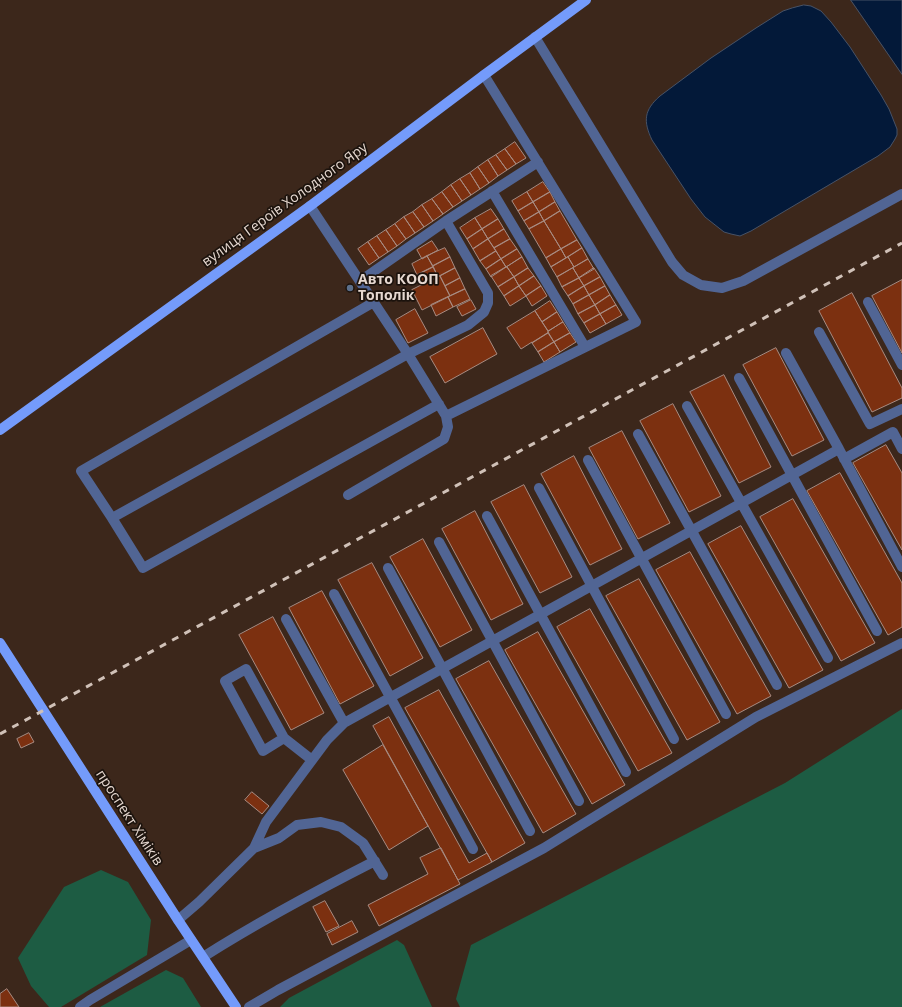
<!DOCTYPE html>
<html>
<head>
<meta charset="utf-8">
<style>
	body { margin:0 }
	canvas { display:block; background:#3c271b }
</style>
</head>
<body>
<canvas width="902" height="1007"></canvas>
<script>
const g = document.querySelector('canvas').getContext('2d');
g.lineJoin = 'round';
function fillPath(path, color) {
  g.fillStyle = color;
  g.fill(path, 'evenodd');
}
function strokePath(path, color, width, dash) {
  g.strokeStyle = color;
  g.lineWidth = width;
  g.lineCap = dash ? 'butt' : 'round';
  g.setLineDash(dash || []);
  g.stroke(path);
}
function drawText(font, color, halo, rows, align = 'center') {
  g.font = font + ' "Open Sans",sans-serif';
  g.lineWidth = 3.5;
  g.setLineDash([]);
  g.textBaseline = 'middle';
  g.strokeStyle = halo;
  g.fillStyle = color;
  for (const [text, x, y, turn = 0] of rows) {
    g.save();
    g.translate(x, y);
    g.rotate((+turn || 0) * Math.PI / 180);
    g.textAlign = isNaN(turn) ? turn : align;
    if (halo) g.strokeText(text, 0, 0);
    g.fillText(text, 0, 0);
    g.restore();
  }
}
const green = new Path2D(`
	M902,709V1007H460L456,999L471,945L785,783Z
	M101,870L128,882L151,920L147,955L61,1007H49L31,986L18,958L64,887Z
	M397,940L404,945L432,1007H280L289,998Z
	M166,970L183,978L201,1007H100Z`);
const water = new Path2D(`
	M851,0H902V74Z
	M804,5L811,6L821,11L831,22L850,47L881,95L889,109L897,129V135L895,139L890,147L878,156L751,231L740,236L731,234L724,232L705,217L691,199L652,140C643,121 644,110 660,96L711,58L756,28L783,11L792,8Z`);
const building = new Path2D(`
	M515,142L526,158L516,164L505,149Z
	M505,149L516,164L507,170L496,155Z
	M496,155L507,170L498,176L488,160Z
	M488,160L498,176L489,183L478,167Z
	M478,167L489,183L480,189L470,173Z
	M470,173L480,189L471,195L460,179Z
	M460,179L471,195L462,201L451,185Z
	M543,182L550,192L533,202L527,192Z
	M451,185L462,201L453,207L442,192Z
	M442,192L453,207L443,214L432,199Z
	M527,192L533,202L518,211L512,201Z
	M550,192L555,202L539,212L533,202Z
	M432,199L443,214L433,221L422,205Z
	M533,202L539,212L524,221L518,211Z
	M555,202L560,211L544,221L539,212Z
	M422,205L433,221L424,227L413,212Z
	M491,209L498,219L482,229L475,218Z
	M560,211L577,240L561,249L544,221Z
	M413,212L424,227L415,233L404,217Z
	M539,212L544,221L529,229L524,221Z
	M404,217L415,233L406,239L395,224Z
	M475,218L482,229L467,239L460,228Z
	M498,219L504,229L488,239L482,229Z
	M544,221L561,249L546,258L529,229Z
	M395,224L406,239L397,246L386,230Z
	M482,229L488,239L473,249L467,239Z
	M504,229L510,239L494,248L488,239Z
	M386,230L397,246L388,252L377,236Z
	M377,236L388,252L379,258L368,242Z
	M488,239L496,251L480,261L473,249Z
	M510,239L517,249L501,259L494,248Z
	M577,240L582,248L566,258L561,249Z
	M432,241L438,250L422,259L417,250Z
	M368,242L379,258L369,265L358,249Z
	M445,248L450,257L433,266L427,256Z
	M582,248L588,259L574,267L568,257Z
	M517,249L522,257L506,267L501,259Z
	M561,249L566,258L551,267L546,258Z
	M496,251L501,259L486,269L480,261Z
	M427,256L433,267L417,275L412,264Z
	M450,257L455,268L438,277L433,266Z
	M522,257L528,268L514,277L507,267Z
	M568,257L574,267L557,277L551,267Z
	M501,259L506,267L491,277L486,269Z
	M588,259L594,269L579,278L573,268Z
	M433,267L438,277L422,285L417,275Z
	M506,267H507L514,277L498,287L491,276Z
	M455,268L460,278L445,286L440,276Z
	M528,268L534,276L519,286L514,277Z
	M573,268L579,278L562,287L557,277Z
	M594,268L600,277L584,286L579,278Z
	M440,276L450,296L422,310L412,290Z
	M534,276L541,286L526,296L519,286Z
	M514,277L519,286L504,296L498,287Z
	M600,277L605,286L589,295L584,286Z
	M460,278L465,289L450,296L445,286Z
	M579,278L584,286L568,296L562,287Z
	M902,280V353L872,296Z
	M519,286L526,296L510,306L504,296Z
	M541,286L547,296L532,306L526,296Z
	M584,286L589,295L573,304L568,296Z
	M605,286L610,295L595,305L589,295Z
	M465,289L470,299L453,307L448,297Z
	M852,293L902,388V398L872,412L819,311Z
	M589,295L595,305L578,314L573,304Z
	M610,295L616,305L600,314L595,305Z
	M448,297L453,307L436,316L431,305Z
	M471,300L476,309L462,316L457,307Z
	M550,301L557,312L542,322L535,311Z
	M595,305L600,314L584,323L578,314Z
	M616,305L622,315L606,324L600,314Z
	M415,309L428,333L408,343L396,320Z
	M535,311L548,331V333L532,343V342L521,349L507,328Z
	M557,312L563,322L548,331L542,322Z
	M600,314L606,324L590,333L584,323Z
	M563,322L570,333L554,342L548,332Z
	M483,328L497,354L445,383L430,357Z
	M548,333L554,342L538,352L532,343Z
	M570,333L576,342L560,352L554,342Z
	M554,342L560,352L544,362L538,352Z
	M776,348L824,440L792,456L743,365Z
	M724,375L771,467L739,483L690,392Z
	M673,404L721,496L689,512L640,421Z
	M622,431L670,523L638,539L589,448Z
	M886,445L902,473V550L853,463Z
	M574,456L622,549L590,565L541,474Z
	M840,473L902,583V627L888,635L807,491Z
	M524,485L572,577L540,593L491,502Z
	M793,499L875,643L841,661L760,517Z
	M475,511L523,604L491,620L442,529Z
	M741,526L823,670L789,688L708,544Z
	M423,539L472,630L440,647L390,557Z
	M690,552L771,696L737,714L656,570Z
	M372,563L423,658L390,676L338,580Z
	M639,579L720,722L687,740L606,596Z
	M322,591L374,686L340,704L289,608Z
	M590,609L672,753L638,771L557,627Z
	M273,617L324,713L291,730L239,635Z
	M538,632L625,785L592,804L505,650Z
	M489,661L576,814L543,833L456,679Z
	M439,690L525,843L492,862L405,708Z
	M389,717L469,863L487,853L492,862L458,880L373,726Z
	M29,733L34,742L21,748L17,739Z
	M383,745L428,826L389,850L343,770Z
	M252,792L269,806L262,814L245,800Z
	M441,848L460,884L379,926L368,905L428,874L420,858Z
	M325,901L339,926L326,932L313,907Z
	M352,921L358,932L332,945L327,934Z
	M7,989L19,1007H0V994Z`);
const service = new Path2D(`
	M535,37L672,262L683,275L701,285L722,288L743,281L902,194
	M492,191L585,347
	M310,206L408,354L446,416L636,322L484,75
	M360,281L446,221L538,162
	M374,302L81,471L112,518L408,354L468,325L484,312L488,303V293L446,221
	M868,302L902,365
	M819,332L870,424L902,409
	M786,353L839,449
	M739,378L877,631
	M687,406L828,658
	M638,434L777,685
	M844,459L893,432L902,449
	M588,460L726,714
	M539,488L674,739
	M348,495L444,439L448,427L446,416
	M487,516L626,772
	M112,518L143,568L439,404
	M439,542L579,801
	M388,568L530,831
	M334,594L473,849
	M286,619L344,723
	M284,738L263,751L225,681L246,669L284,738L312,760
	M254,848L279,838L297,825L321,822L341,827L363,843L383,875
	M178,920L199,902L254,848L266,822L327,740L344,723L839,449L902,567
	M203,957C258,922 316,891 375,861
	M80,1007L90,1000L191,940
	M249,1007L278,990L544,848L756,717L902,643`);
const primary = new Path2D(`
	M0,430L310,206L484,75L586,0
	M0,643L178,920L236,1007`);
const rail = new Path2D(`
	M0,734L902,243`);
const markers = [
	[350,288,4,"#5c6f8a"]
];
const streetNames = [
	["вулиця Героїв Холодного Яру",285,205,-36],
	["проспект Хіміків",129,818,57]
];
const poiNames = [
	["Авто КООП",358,280],
	["Тополік",358,296]
];
fillPath(green, '#1d5c43');
fillPath(water, '#031939');
strokePath(water, '#475266', 1);
fillPath(building, '#7c3010');
strokePath(building, '#a88b81', 1);
strokePath(service, '#516594', 10);
strokePath(primary, '#749bfb', 10);
strokePath(rail, '#d0c1b8', 3, [7, 7]);
for (const [x, y, r, color] of markers) {
  const dot = new Path2D();
  dot.arc(x, y, r, 0, 2 * Math.PI);
  g.fillStyle = color;
  g.fill(dot);
  strokePath(dot, '#1c130d', 1.5);
}
drawText('14px', '#e6d8d0', '#1c130d', streetNames);
drawText('bold 14px', '#e6d8d0', '#1c130d', poiNames, 'left');
</script>
</body>
</html>
